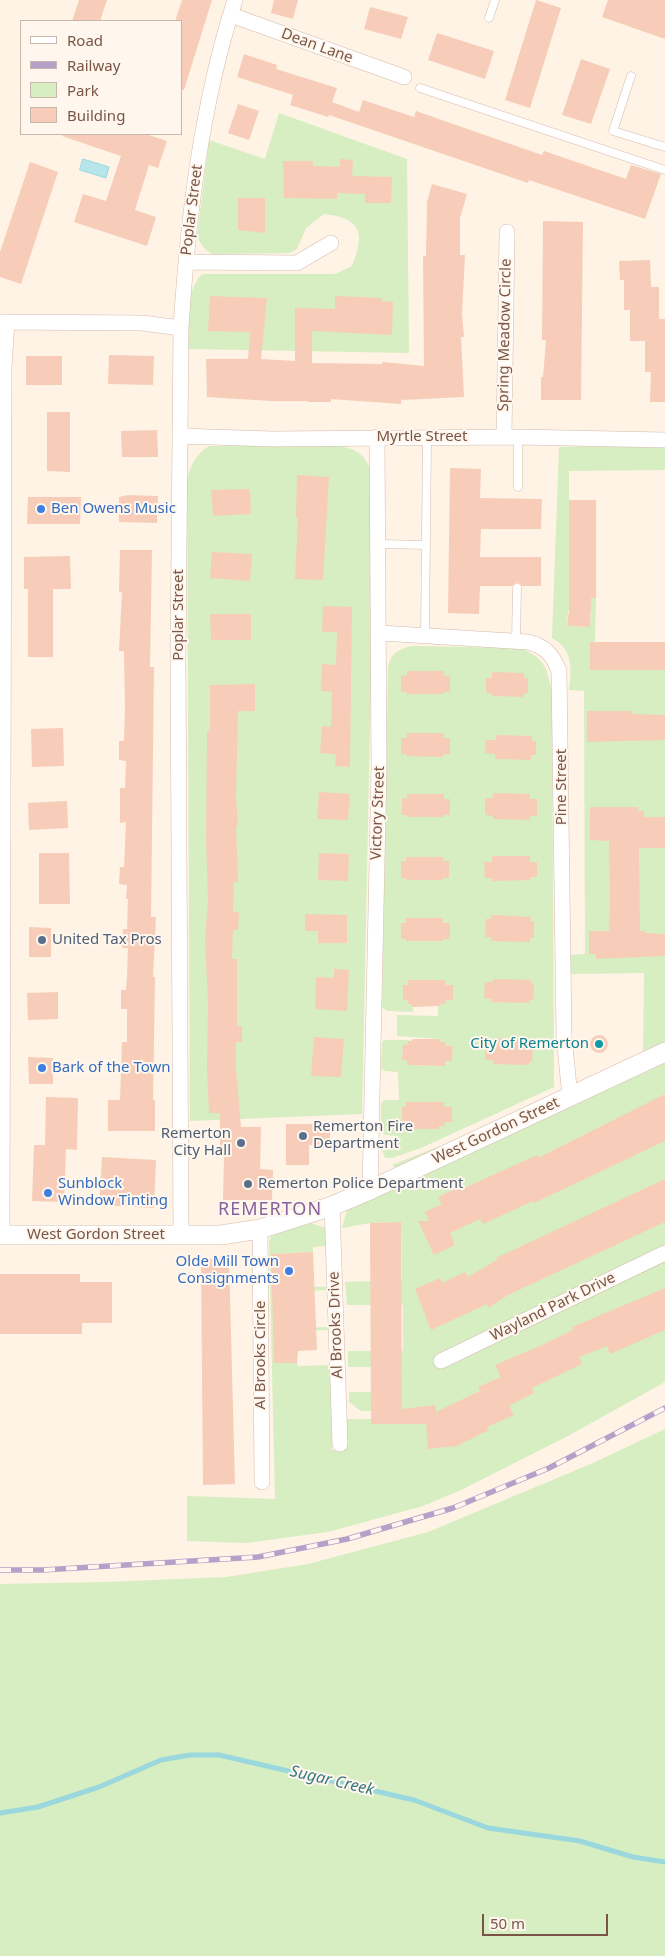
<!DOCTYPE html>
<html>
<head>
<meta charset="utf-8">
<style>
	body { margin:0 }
	#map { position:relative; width:665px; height:1956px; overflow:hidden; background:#fef3e4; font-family:"Noto Sans",sans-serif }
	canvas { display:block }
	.legend { position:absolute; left:20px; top:20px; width:162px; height:115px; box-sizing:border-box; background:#fff7ed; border:1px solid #cab6ab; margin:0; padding:6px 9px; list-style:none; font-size:15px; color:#7a5547 }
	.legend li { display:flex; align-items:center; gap:10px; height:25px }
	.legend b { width:25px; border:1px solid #cab6ab }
	.scale { position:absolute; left:482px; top:1914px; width:126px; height:22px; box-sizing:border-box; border:2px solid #7a5547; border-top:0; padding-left:6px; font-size:15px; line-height:18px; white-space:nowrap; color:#7a5547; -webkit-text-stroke:4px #fff7ed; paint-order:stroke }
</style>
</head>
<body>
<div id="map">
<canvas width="665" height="1956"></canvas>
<ul class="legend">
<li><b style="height:6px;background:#fff"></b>Road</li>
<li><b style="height:6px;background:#b4a1ca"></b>Railway</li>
<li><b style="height:14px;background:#d6eec1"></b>Park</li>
<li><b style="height:14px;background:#f7cdb9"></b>Building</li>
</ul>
<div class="scale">50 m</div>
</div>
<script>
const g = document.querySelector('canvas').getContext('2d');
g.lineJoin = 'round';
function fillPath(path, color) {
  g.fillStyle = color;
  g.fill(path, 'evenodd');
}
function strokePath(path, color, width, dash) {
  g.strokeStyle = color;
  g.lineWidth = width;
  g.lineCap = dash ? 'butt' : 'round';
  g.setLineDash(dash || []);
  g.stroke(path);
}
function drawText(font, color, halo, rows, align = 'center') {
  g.font = font + ' "Noto Sans",sans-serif';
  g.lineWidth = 4;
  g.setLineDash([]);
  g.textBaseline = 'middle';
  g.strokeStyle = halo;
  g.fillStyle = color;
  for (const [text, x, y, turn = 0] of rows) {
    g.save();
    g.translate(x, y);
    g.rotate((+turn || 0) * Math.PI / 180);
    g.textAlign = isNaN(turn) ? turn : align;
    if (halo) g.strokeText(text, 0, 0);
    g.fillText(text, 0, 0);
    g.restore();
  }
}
const green = new Path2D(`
	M279,113L407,159L409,353L188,349C188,324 184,294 202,274H335L352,266C365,234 362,218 324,214L306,228L297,249L290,253L213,254C204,250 201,245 197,236L209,140L265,159Z
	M209,446H339C364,451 366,458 375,481L362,1114L190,1121L187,480C191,465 195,455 209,446Z
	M606,446L665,448V470L569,471V598H596L595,642L590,643V670H665V1045L643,1056L644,973L570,974V955L585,954L584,691L569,690C572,669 573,649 552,638L559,447ZM568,610L591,611L590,627L567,626Z
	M411,646L521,648C545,659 546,667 552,691L554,1087L421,1148L392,1158H385L382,1150L397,1148V1136L385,1135L381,1132V1104L384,1100H399L398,1072L385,1071L381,1069L382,1043L384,1040H412L408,1041L407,1045L403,1046L402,1060H407L408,1065L444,1066L445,1061L452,1060L453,1046H445V1042H440V1039L397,1036V1015L438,1016V1004L446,1000L453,999V985H445V980H408V985H403V1000H408V1004H412L414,1012L388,1011L382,1008L388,667C391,653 398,650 411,646Z
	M665,1062V1382L566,1437L461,1490L423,1506L328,1532L246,1543L187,1541V1496L275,1499L269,1242L271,1236L311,1223L325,1228L329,1246L313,1247V1252L272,1254L273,1286L330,1287V1290L272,1292L297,1328L330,1327V1330L274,1331V1363H297L298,1366L331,1365L332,1450L347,1449V1419H371L402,1423V1367H348V1351H403V1305H347L345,1282L402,1280L401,1222L370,1223L342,1228L347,1210Z
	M451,1145L396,1168L392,1165L440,1146Z
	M349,1392H371V1411H361L349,1402Z
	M665,1429V1956H0V1584L106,1582L226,1577L308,1564L428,1532L593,1463Z`);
const water = new Path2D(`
	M83,159L109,167L106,178L80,170Z`);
const stream = new Path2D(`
	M0,1813L38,1807L99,1787L161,1760L190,1755H219L414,1800L488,1828L580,1841L633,1857L665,1862`);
const building = new Path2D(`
	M79,0H107L100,21H72Z
	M182,0H212L184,90H181V21H175Z
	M274,0H298L293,19L271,13Z
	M536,0L561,8L530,108L505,100Z
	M608,0H665V39L602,17Z
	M370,7L408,17L401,39L364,29Z
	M437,33L494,51L485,79L428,60Z
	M244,54L277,65L276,69L337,88L332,102L359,112L363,100L414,117L416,111L542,155L544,151L626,179L631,165L661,174L645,219L529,180L528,183L329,115L328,117L290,105L293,95L237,77Z
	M581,59L610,69L591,124L562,115Z
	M238,104L259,111L249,140L228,133Z
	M63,134H146L167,141L158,168L149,165L135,210L156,217L147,246L74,222L83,194L106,201L121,156L62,136Z
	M340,159L353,160L352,176L392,177L391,203H365V194L337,193V199L284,198L283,161H313V166L340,167Z
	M30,162L58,172L21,284L0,277V252Z
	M432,184L467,194L460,218V255H465L462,314L464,337H461L464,397L401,400V404L331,399V402H308V401H271L207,397L206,359H248L250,332L208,331L210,296L267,298L261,359L295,361V308L335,309V296L382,298V301L393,302L392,335L312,331V363L382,364V362L424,366L423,256H426L427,202Z
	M238,198H265V233L238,230Z
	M543,221L583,222L581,400H541V377H543L546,340H542Z
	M650,260L651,287H659V319H665V402H650L651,372H645V341H630V310H624V280H620L619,261Z
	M109,355L154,356L153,385L108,384Z
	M26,356H62V385H26Z
	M47,412H70V472L47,471Z
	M157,430L158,457H122L121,431Z
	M450,468L481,469L480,498L542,499L541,529H481L480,557H541V586H522L517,582L512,586H480L479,614L448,613Z
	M297,475L329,477L323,580L295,579L298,518H296Z
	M250,489L251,514L213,516L211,490Z
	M128,495L158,496L157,523L119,522V497Z
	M28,497H81L80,524H27Z
	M569,500H596V598H591L590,627L567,626L569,610Z
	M120,550H152L150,667H154L151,917H156L153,977H155L153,1100H155V1131H108V1100H120L122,1042H127V1009H121V990H126L127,976L128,948H122L123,929H127L128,899H126L127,885L119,884L120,867H124L126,822L120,823V788H125L126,761L119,760V741H124L125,710L124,651H119L122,592H119Z
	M212,552L252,554L250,581L210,578Z
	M70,556L71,589H53V657H28V589H24V557Z
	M323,606L352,607L350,767L335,766L336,754L320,753L322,726L331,727L332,692L321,691L322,664L336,665L337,632H322Z
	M210,614H251V640H211Z
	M590,642H665V670H590Z
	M407,671H443L444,676H450V692H444L443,694H406L407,692H401V676L407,675Z
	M492,672L524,673V678H528V693H524L523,697L492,696V693H486V678H492Z
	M255,684V711H238L236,797L238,826H236L238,882H234L233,912H239L238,930H233L232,959H237V1026H242V1042H236V1069L241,1127H261L260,1169L273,1170L272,1200H223L224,1158L223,1147H220V1113H209L207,1071L208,1002L205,941L208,899L206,840L207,731H210V685Z
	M587,711H632V714L665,715V740L587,742Z
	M63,728L64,766L32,767L31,729Z
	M407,733H443L444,738H450V754H443V757L407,756L406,754H401V738H407Z
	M496,735L532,736V741H536V755H531V760L495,759V754L485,753L486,740H496Z
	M319,792L350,794L348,820L317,819Z
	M493,793L530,794V799H537V816H530V820L493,819V816L485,815V798H493Z
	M407,794H444V799H450V815H444V817H407V815H402V798L407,799Z
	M67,801L68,828L29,830L28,803Z
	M590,807H638V811H644V817H665V848H639L640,931H645V933L665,934V956L596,959V954H589V931H609L610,901L609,841L590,840Z
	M39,853H69L70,904H39Z
	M319,853L349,854L348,881L318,880Z
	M492,856H530V862H537V877H531L530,880L492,881V878H485L484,862H492Z
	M406,857H443V861H449V878H443V880H406V878H401V861H406Z
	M305,914L347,915V943H318V931H305Z
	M492,915L531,917L530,921H534V938H530V942L491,941V937H485L486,919H491Z
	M406,918H443V923H450V939H443V941H406V939H401V923H406Z
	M29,927L51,928V957H29Z
	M334,969L349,970L347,1011L315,1009L316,977L334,978Z
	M493,979L531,980V983L534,984L533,1000H530V1003L492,1002V999L484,998L485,982H493Z
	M408,980H445V985H453V1000H446V1004H440V1006L412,1007V1004H408V1000H403V985H408Z
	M58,992V1019L28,1020L27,993Z
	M590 1044a9 9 0 1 1 18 0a9 9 0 1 1-18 0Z
	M314,1037L344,1039L341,1077L311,1076Z
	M494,1038L530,1040L529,1045H533L532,1062H529V1065L493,1064V1060H485L486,1043L493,1044Z
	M412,1039H440V1042H445V1046H453L452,1061H445V1066L407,1065V1060H402L403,1045H407L408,1041H412Z
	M28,1057L53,1058V1084H29Z
	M665,1094V1141L534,1203L533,1201L483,1224L480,1219L450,1233L455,1245L434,1255L418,1221H429L425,1212L442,1204L438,1197L461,1186L462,1189L537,1155L538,1158Z
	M46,1097L78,1098L77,1150L66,1149L64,1202L32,1201L34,1145H45Z
	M406,1102H444V1107H452V1122H444L445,1126H439V1129H411V1126H406L407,1122H402V1107H406Z
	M286,1124H330V1145H309V1165H286Z
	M102,1157L156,1160L154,1208L99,1205Z
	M665,1179V1222L508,1295L488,1308L487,1304L431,1330L415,1289L440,1278L442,1283L465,1272L468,1277L497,1260L496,1258Z
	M401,1222L402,1409L435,1405L436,1412L480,1391L478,1387L501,1377L495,1365L542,1345L573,1330L572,1327L665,1288V1330L610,1354L607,1346L579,1357L582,1364L532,1388L534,1393L509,1406L514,1415L487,1427L489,1430L457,1446L428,1449L426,1424H371L370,1223Z
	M313,1252L317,1350L298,1351L297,1363H274L271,1254Z
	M201,1259H229L235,1484L203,1485Z
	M0,1274H80V1282H112V1323H82V1334H0Z`);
const service = new Path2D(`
	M489,18L495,0
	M631,76L613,131L665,147
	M420,88L665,170
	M518,487V437
	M380,544L426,545
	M425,635L427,437
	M516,641L517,588`);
const minor = new Path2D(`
	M231,15L404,77
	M186,262L297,263L331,243
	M0,322L142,323L181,328
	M180,436L272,439L518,437L665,440
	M504,437L507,232
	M380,633L528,642C545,646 553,655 559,671L564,1036L570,1097
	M370,1190L379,768L377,437
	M332,1206L340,1444
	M260,1229L262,1482
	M2,1235L4,368L7,322
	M181,1235L178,659L181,328C188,217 201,106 235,0
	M441,1361L665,1253`);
const tertiary = new Path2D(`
	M0,1235H221L260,1229L332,1206L370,1190L665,1052`);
const rail = new Path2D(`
	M0,1570H43L258,1557L347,1539L453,1508L549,1468L665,1408`);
const markers = [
	[41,509,5,"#3f7fe0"],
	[42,940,5,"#5c6f8a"],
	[599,1044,5,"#0f9aa8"],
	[42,1068,5,"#3f7fe0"],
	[303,1136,5,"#5c6f8a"],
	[241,1143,5,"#5c6f8a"],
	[248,1184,5,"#5c6f8a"],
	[48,1193,5,"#3f7fe0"],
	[289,1271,5,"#3f7fe0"]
];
const streetNames = [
	["Dean Lane",317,46,20],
	["Poplar Street",192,210,-83],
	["Spring Meadow Circle",505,335,-89],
	["Myrtle Street",422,437],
	["Poplar Street",179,615,-90],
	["Pine Street",562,787,-90],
	["Victory Street",378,813,-88],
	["West Gordon Street",496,1131,-25],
	["West Gordon Street",96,1235],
	["Wayland Park Drive",553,1307,-26],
	["Al Brooks Drive",336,1325,-92],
	["Al Brooks Circle",261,1355,-90]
];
const shopNames = [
	["Ben Owens Music",51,509],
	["Bark of the Town",52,1068],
	["Sunblock",58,1184],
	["Window Tinting",58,1201],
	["Olde Mill Town",279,1262,"right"],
	["Consignments",279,1279,"right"]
];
const serviceNames = [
	["United Tax Pros",52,940],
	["Remerton Fire",313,1127],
	["Department",313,1144],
	["Remerton",231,1134,"right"],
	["City Hall",231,1151,"right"],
	["Remerton Police Department",258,1184]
];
const cultureNames = [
	["City of Remerton",589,1044]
];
const waterNames = [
	["Sugar Creek",332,1781,13]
];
const quarterNames = [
	["REMERTON",270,1210]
];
fillPath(green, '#d6eec1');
fillPath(water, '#b6e6ea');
strokePath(water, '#9bd8dd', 1);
strokePath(stream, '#9bd8dd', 5);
fillPath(building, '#f7cdb9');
strokePath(service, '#d4bbac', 9);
strokePath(minor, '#d4bbac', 16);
strokePath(tertiary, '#d4bbac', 20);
strokePath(service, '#fff', 8);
strokePath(minor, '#fff', 15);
strokePath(tertiary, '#fff', 19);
strokePath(rail, '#b4a1ca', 5.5);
strokePath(rail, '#fff7ed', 4, [11]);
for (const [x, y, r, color] of markers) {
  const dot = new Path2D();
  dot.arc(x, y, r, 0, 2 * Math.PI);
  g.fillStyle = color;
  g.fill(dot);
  strokePath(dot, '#fff7ed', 2);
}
drawText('15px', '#7a5547', '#fff7ed', streetNames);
drawText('15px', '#366cbe', '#fff7ed', shopNames, 'left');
drawText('15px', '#4e5e75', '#fff7ed', serviceNames, 'left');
drawText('15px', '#0d838f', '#fff7ed', cultureNames, 'right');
drawText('italic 16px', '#387a81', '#fff7ed', waterNames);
g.letterSpacing = '1px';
drawText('18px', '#86619e', '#fff7ed', quarterNames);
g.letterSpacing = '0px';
</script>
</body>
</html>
